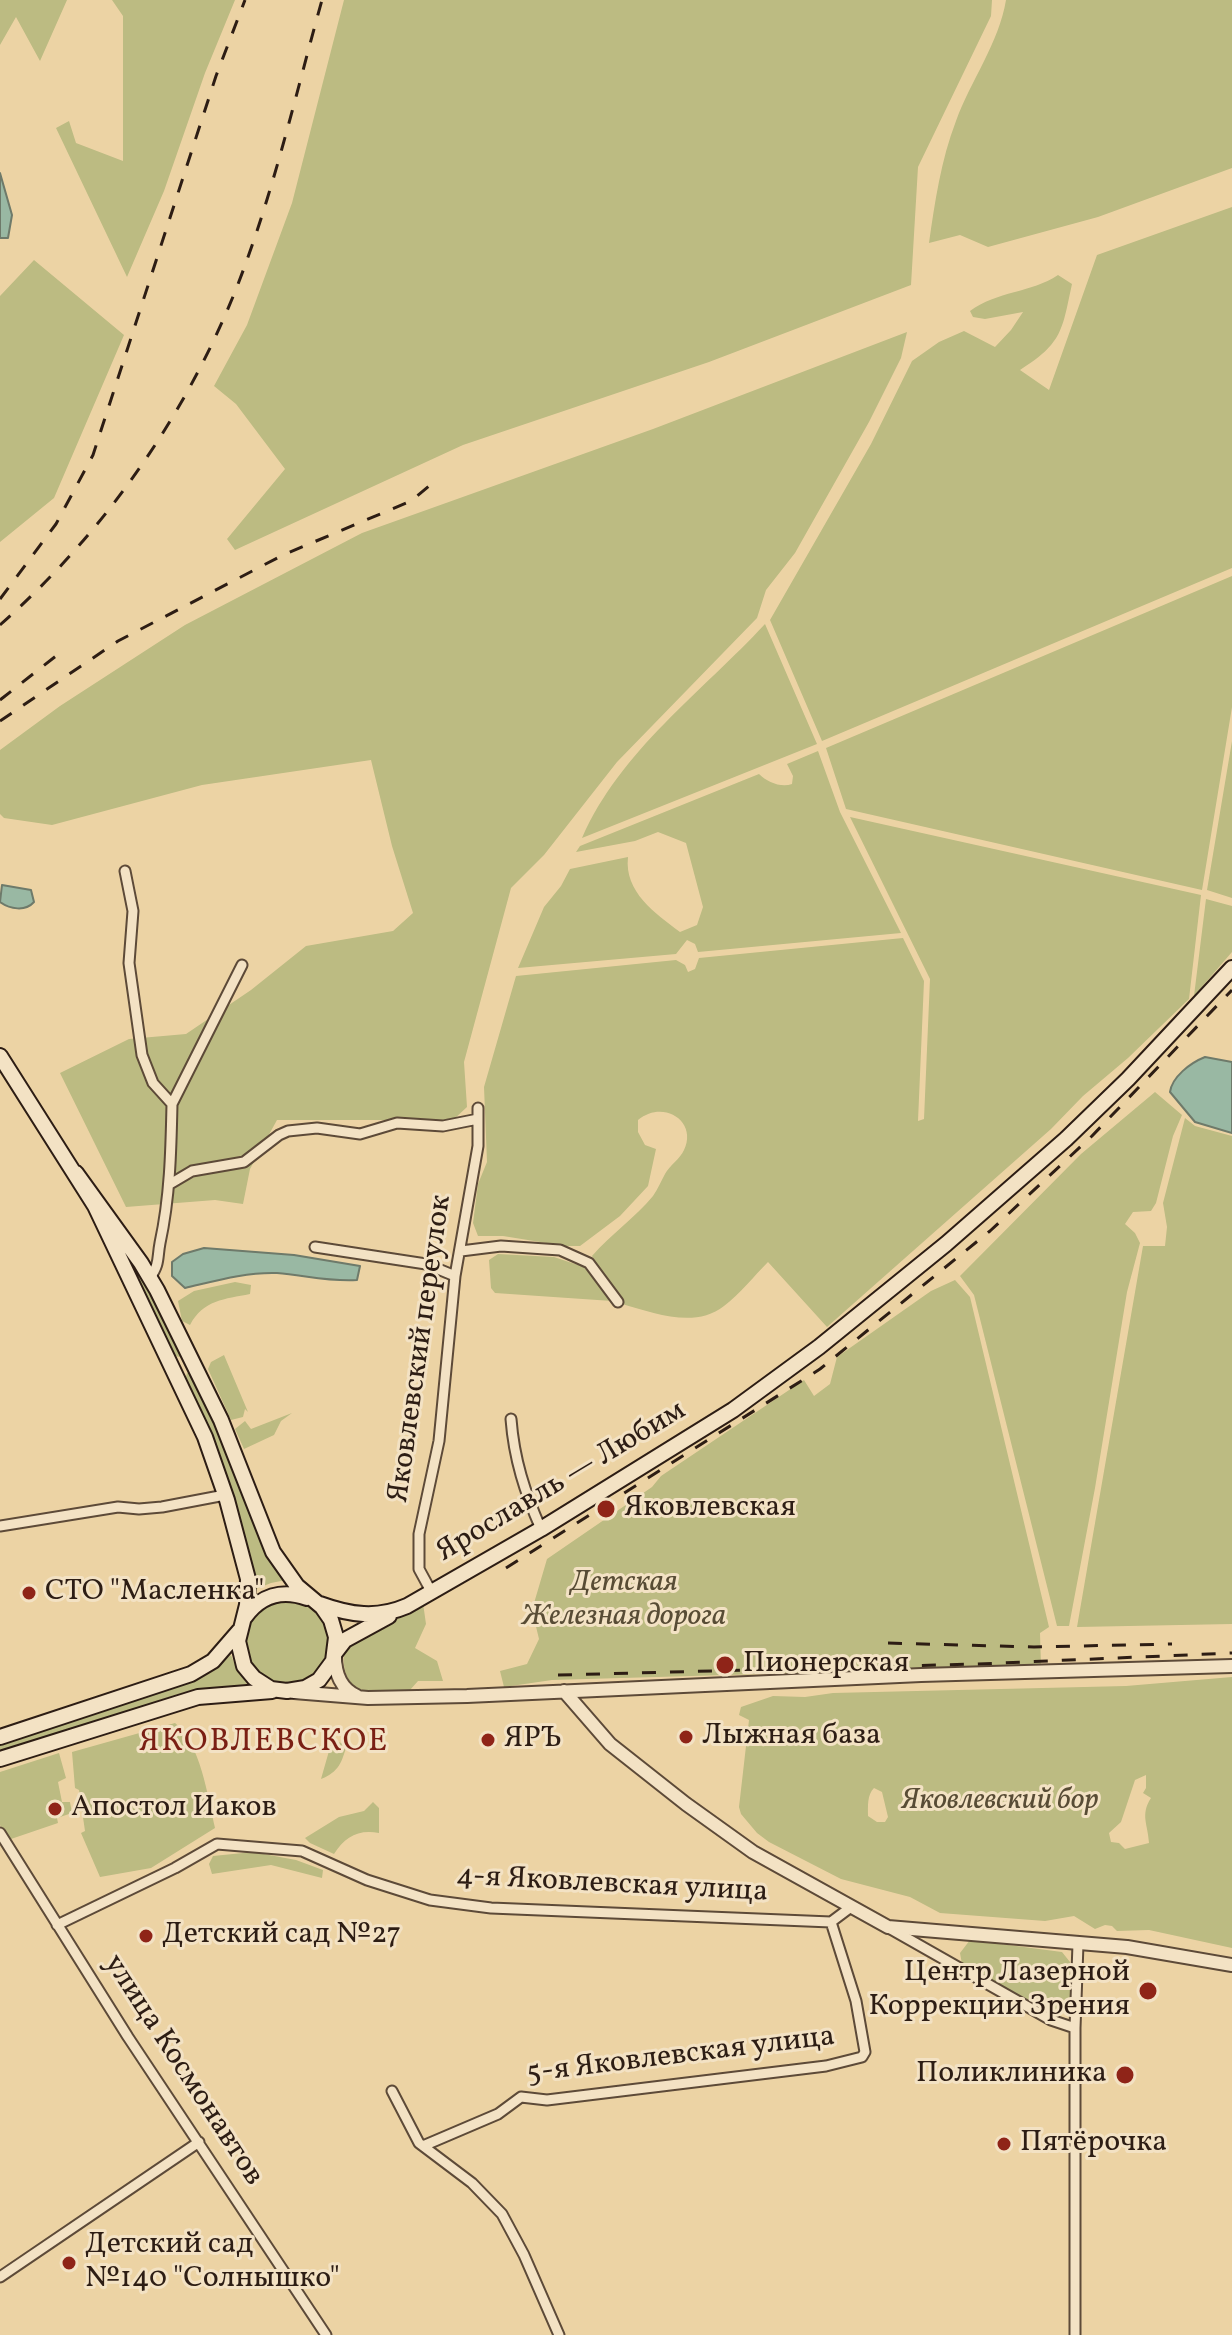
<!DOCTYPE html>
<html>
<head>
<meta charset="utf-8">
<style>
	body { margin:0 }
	canvas { display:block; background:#ecd3a4 }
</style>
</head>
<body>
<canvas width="1232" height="2335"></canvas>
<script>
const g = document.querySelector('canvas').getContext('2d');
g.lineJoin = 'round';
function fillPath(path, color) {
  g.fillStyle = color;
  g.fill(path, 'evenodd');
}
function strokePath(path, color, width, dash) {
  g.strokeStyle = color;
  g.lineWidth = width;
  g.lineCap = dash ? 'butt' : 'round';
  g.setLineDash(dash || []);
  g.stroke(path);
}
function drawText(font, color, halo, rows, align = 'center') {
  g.font = font + ' Vollkorn,serif';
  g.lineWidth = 6;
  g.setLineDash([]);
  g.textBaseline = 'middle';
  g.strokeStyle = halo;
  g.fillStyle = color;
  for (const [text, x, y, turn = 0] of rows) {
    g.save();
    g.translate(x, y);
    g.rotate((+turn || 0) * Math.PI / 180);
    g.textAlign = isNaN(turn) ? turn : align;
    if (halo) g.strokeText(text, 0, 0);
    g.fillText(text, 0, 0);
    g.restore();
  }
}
const green = new Path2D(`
	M0,0H67L40,61L16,17L0,45Z
	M112,0H235L205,73L164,191L127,277L56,128L69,121L76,143L123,161V16Z
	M344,0H992L991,16L918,167L911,285L709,362L463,445L235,550L227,539L285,469L236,404L214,386L247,325L292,203Z
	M1006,0H1232V168L1098,217L988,247L960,235L929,243C935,201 941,160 956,121C971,80 999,43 1006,0Z
	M1232,207V568L822,741L770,620L871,444L912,361L939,342L964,331L995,347L1011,330L1023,312L985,319L973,317L970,311C997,291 1031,293 1058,275L1072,284C1062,330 1063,343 1020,370L1049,390L1097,255Z
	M34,260L124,335L54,498L0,542V296Z
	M907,332L901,358L869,422L795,553L766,590L757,618L617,762L544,855L511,888L464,1062L467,1107L453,1120H277L250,1169L243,1204L215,1200L126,1207L60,1073L129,1039L186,1034L251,990L306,946L393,931L413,913L392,846L371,760L202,785L52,825L4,818L0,814V750L60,706L185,625L362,533L653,429Z
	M1232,576V707L1202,890L846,809L826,748Z
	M765,624L817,744L582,838C620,751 702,692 765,624Z
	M1232,741V898L1207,890Z
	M818,751L840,812L901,933L698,952L695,944L687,940L676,954L518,968L544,907L561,886L570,869L628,857C624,892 655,913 680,932L697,925L703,907L686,843L658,832L635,841L576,852L580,846L759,774C767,782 781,788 792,784L793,776L787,764Z
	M850,817L1201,895L1189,999L1128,1058L1083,1096L1051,1129L827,1327L768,1262C754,1276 740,1294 724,1306C695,1329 654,1313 622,1304L592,1256C611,1234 635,1218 653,1196C658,1189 661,1181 665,1174C670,1165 680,1159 684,1150C698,1121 663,1099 638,1120V1132L645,1145L656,1149L648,1186L620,1216L580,1246H565L503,1236H478L473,1223L478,1184L487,1162L484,1087L516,976L676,960L685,965L688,972L695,969L699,958L903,938L924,981L918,1121L924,1119L930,979Z
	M1206,899L1232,906V952L1194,996Z
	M1155,1092L1182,1115L1173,1136L1156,1203L1151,1211L1133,1212L1125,1224L1135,1233L1140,1243L1127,1292L1095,1488L1069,1626H1057L974,1295L960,1276L1081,1154Z
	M1185,1118L1195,1126L1232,1136V1624L1077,1627L1143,1246H1165L1167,1227L1163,1203Z
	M498,1254L554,1257L587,1268L612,1301L495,1293L491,1288L489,1260Z
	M132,1259L142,1273L183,1354L181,1357L174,1356L128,1261Z
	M955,1280L970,1297L1049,1627L1040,1633L1041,1666L552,1680L504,1687L500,1671L527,1664L539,1639L532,1610L547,1559L652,1487L661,1476L804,1380L814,1396L830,1384L837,1357L931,1291Z
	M235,1282L251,1285L250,1294C225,1299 203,1300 190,1325L182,1321L178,1301L194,1291Z
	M224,1355L248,1412L245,1409L243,1417L231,1420L208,1369L211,1362Z
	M187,1373H193L286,1580L271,1583L256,1589C245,1517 213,1447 185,1380Z
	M292,1413L281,1421L274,1435L244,1449L235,1429L245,1421L251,1429Z
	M246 1642a41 41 0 1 1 82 0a41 41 0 1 1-82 0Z
	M423,1603L426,1624L415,1648L437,1661L443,1681H418L410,1690C388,1691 356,1700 346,1674C343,1665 343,1657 346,1648Z
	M231,1655L237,1670L247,1684L185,1692L0,1752V1745L194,1681L211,1672Z
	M1232,1677V1948L1149,1930L1117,1931L1112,1926L1105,1925L1095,1929L1074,1916L1045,1921L940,1913L910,1897L841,1879L769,1842L757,1833L741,1814L739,1807L749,1720L739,1715L741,1707L773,1696L805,1697L833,1693L1126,1686ZM1146,1775V1788L1143,1793L1151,1798C1140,1815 1148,1824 1149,1843L1125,1849L1119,1843L1111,1842L1109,1833L1121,1822L1135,1780ZM874,1788L882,1792L888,1817L885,1822H877L868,1816C868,1806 867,1795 874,1788Z
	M175,1723C200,1742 208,1797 215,1828L151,1868L100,1877L81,1833L85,1831L79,1790L75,1788L72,1752Z
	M337,1742L347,1744C342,1762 339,1772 321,1779L331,1744Z
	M59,1753L66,1778L58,1782L62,1802H70L72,1813L57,1818L58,1823L11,1839L6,1837L0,1825V1772Z
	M373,1802L379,1808V1833C358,1829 345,1837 334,1854L310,1843L305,1838L339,1817L364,1811Z
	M253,1852L296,1860L323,1870L322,1878L271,1865L212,1874L209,1864L213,1856Z
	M970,1940L1062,1952L1070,1962V2009L1056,2015L962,1964L960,1953Z`);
const water = new Path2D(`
	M0,173L12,215L8,238H0Z
	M2,885L31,890L34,902C25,912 10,909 0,902Z
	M1205,1057L1232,1062V1133L1195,1122L1170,1092C1172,1077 1190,1063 1205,1057Z
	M204,1248L294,1255L360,1266L357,1280C329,1282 304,1275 277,1273C245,1272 215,1281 185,1288L172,1276V1262L183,1254Z`);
const minor = new Path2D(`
	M125,871L133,911L129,963L142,1055L153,1083L172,1104C171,1151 170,1197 160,1243C157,1259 160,1263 150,1278
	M172,1104L242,965
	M170,1184L192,1171L244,1162L279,1135L288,1131L317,1128L360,1134L397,1123L443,1126L478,1119
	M315,1247L426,1264L455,1276
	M461,1251L501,1246L560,1250L589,1263L618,1302
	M511,1419C514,1459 525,1493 541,1529
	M0,1526L118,1507L139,1509L162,1507L225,1495
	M432,1593L419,1569V1534L439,1441L455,1276L478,1146V1108
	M0,1833L128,2037L326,2335
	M57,1925L175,1868L217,1844L302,1851L367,1880L430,1900L491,1908L831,1922L851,1907
	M889,1928L1051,2020L1075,2028
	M392,2091L419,2143L472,2183L502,2214L524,2255L559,2335
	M423,2146L498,2114L521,2097L547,2100L826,2066L862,2057L865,2052L856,2001L831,1922
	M0,2277L199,2142
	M1075,2335V2028L1078,1944`);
const tertiary = new Path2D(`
	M335,1656C335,1673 341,1689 357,1696
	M564,1691L610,1744L686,1804L753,1852L888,1927L1127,1947L1232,1965
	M294,1692L368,1698L467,1696L921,1675L1232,1666`);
const secondary = new Path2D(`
	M0,1056L95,1206L205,1437L227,1500L248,1579L247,1605L238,1641L244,1666L254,1678L271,1689L287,1691L305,1688L319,1680L333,1661L336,1637L331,1620L322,1607L297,1586L273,1552L221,1420L157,1290L141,1263L76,1173
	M320,1604C350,1615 377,1619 407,1606L541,1529L733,1410L819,1347L946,1244L1066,1139L1128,1079L1232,968
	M245,1617C260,1596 282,1589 307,1598
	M335,1653L345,1640L389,1616
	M0,1737L191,1674L213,1661L239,1631
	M0,1759L198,1697L272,1691`);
const rail = new Path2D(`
	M0,599L56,524L93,455L216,76L245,0
	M0,625C111,527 199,397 248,257C278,173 298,86 322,0
	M0,700L61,652
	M0,721L118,641L283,555L411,501L434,482
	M506,1568L820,1369L990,1231L1092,1136L1232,990
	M888,1643L1034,1647L1172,1644
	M558,1675L978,1664L1232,1653`);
const markers = [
	[606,1509,10,"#8f2418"],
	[29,1593,8,"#8f2418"],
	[725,1665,10,"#8f2418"],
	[686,1737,8,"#8f2418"],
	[488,1740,8,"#8f2418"],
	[55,1809,8,"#8f2418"],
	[146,1936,8,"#8f2418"],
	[1148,1991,10,"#8f2418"],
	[1125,2075,10,"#8f2418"],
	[1004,2144,8,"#8f2418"],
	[69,2263,8,"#8f2418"]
];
const streetNames = [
	["Яковлевский переулок",422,1349,-82],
	["Ярославль — Любим",562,1483,-31],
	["4-я Яковлевская улица",612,1886,3],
	["5-я Яковлевская улица",681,2057,-7],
	["улица Космонавтов",182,2071,57]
];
const poiNames = [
	["Яковлевская",624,1509],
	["СТО \"Масленка\"",45,1593],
	["Пионерская",743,1665],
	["Лыжная база",702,1737],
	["ЯРЪ",504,1740],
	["Апостол Иаков",71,1809],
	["Детский сад №27",162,1936],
	["Центр Лазерной",1130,1974,"right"],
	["Коррекции Зрения",1130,2008,"right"],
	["Поликлиника",1107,2075,"right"],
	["Пятёрочка",1020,2144],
	["Детский сад",85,2246],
	["№140 \"Солнышко\"",85,2280]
];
const parkNames = [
	["Детская",624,1584],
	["Железная дорога",624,1618],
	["Яковлевский бор",1000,1802]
];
const neighbourhoodNames = [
	["ЯКОВЛЕВСКОЕ",264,1744]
];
fillPath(green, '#bcbb82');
fillPath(water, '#99b8a3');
strokePath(water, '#6e7a6a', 2);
strokePath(minor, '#5d4a38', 13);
strokePath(tertiary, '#5d4a38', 16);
strokePath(secondary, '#2d1d14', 18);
strokePath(minor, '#f3e2c4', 9);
strokePath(tertiary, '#f3e2c4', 12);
strokePath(secondary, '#f3e2c4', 14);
strokePath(rail, '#2d1d14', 3, [14, 14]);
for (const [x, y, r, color] of markers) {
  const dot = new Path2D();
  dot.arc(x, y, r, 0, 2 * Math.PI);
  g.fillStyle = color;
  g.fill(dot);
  strokePath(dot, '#f3e2c4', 3);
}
drawText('30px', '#2d1d14', '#f3e2c4', streetNames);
drawText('30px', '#2d1d14', '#f3e2c4', poiNames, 'left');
drawText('italic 30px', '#584c35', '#f3e2c4', parkNames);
g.letterSpacing = '2px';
drawText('32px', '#7a1f14', '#f3e2c4', neighbourhoodNames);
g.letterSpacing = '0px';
</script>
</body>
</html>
